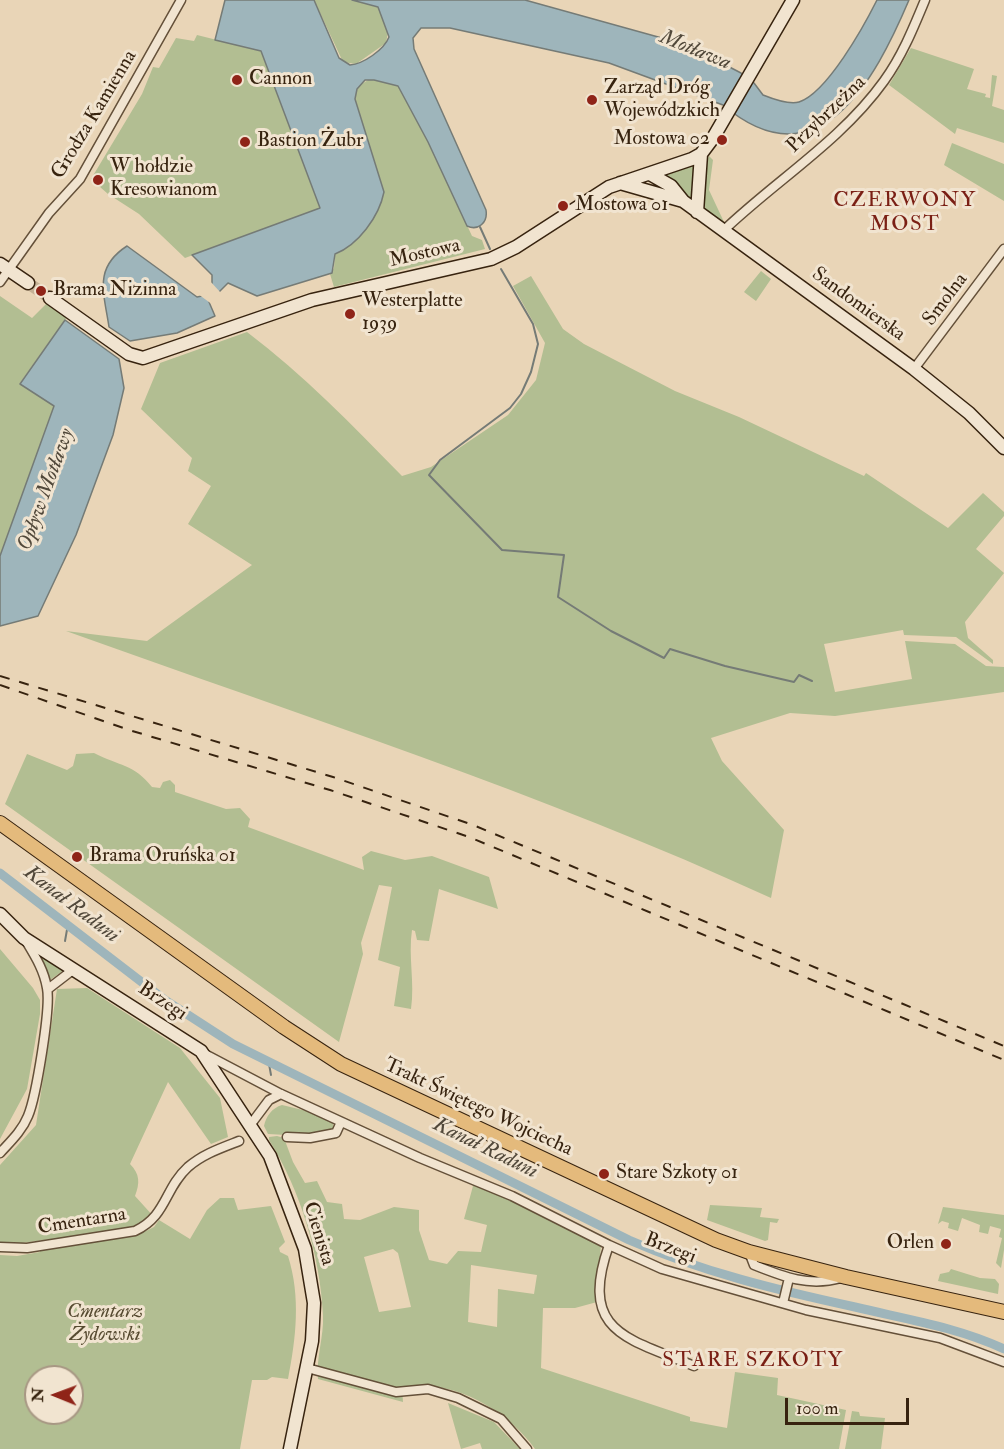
<!DOCTYPE html>
<html>
<head>
<meta charset="utf-8">
<style>
	body { margin:0 }
	#map { position:relative; width:1004px; height:1449px; overflow:hidden; background:#e9d5b7; font-family:"IM FELL Double Pica",serif }
	canvas { display:block }
	.north { position:absolute; left:24px; top:1365px; width:60px; height:60px; box-sizing:border-box; background:#f1e4d0; border:2px solid #a79783; border-radius:50%; rotate:271deg; font-size:16px; font-weight:700; line-height:24px; text-align:center; color:#37230f }
	.north::after { content:''; display:block; margin:auto; width:21px; height:27px; background:#8f2418; clip-path:polygon(50% 0,100% 100%,50% 72%,0 100%) }
	.scale { position:absolute; left:785px; top:1398px; width:124px; height:27px; box-sizing:border-box; border:3px solid #37230f; border-top:0; padding-left:8px; font-size:18px; line-height:21px; white-space:nowrap; color:#37230f; -webkit-text-stroke:4px #f1e4d0; paint-order:stroke }
</style>
</head>
<body>
<div id="map">
<canvas width="1004" height="1449"></canvas>
<div class="north">N</div>
<div class="scale">100 m</div>
</div>
<script>
const g = document.querySelector('canvas').getContext('2d');
g.lineJoin = 'round';
function fillPath(path, color) {
  g.fillStyle = color;
  g.fill(path, 'evenodd');
}
function strokePath(path, color, width, dash) {
  g.strokeStyle = color;
  g.lineWidth = width;
  g.lineCap = dash ? 'butt' : 'round';
  g.setLineDash(dash || []);
  g.stroke(path);
}
function drawText(font, color, halo, rows, align = 'center') {
  g.font = font + ' "IM FELL Double Pica",serif';
  g.lineWidth = 6;
  g.setLineDash([]);
  g.textBaseline = 'middle';
  g.strokeStyle = halo;
  g.fillStyle = color;
  for (const [text, x, y, turn = 0] of rows) {
    g.save();
    g.translate(x, y);
    g.rotate((+turn || 0) * Math.PI / 180);
    g.textAlign = isNaN(turn) ? turn : align;
    if (halo) g.strokeText(text, 0, 0);
    g.fillText(text, 0, 0);
    g.restore();
  }
}
const green = new Path2D(`
	M314,0H352L378,7L388,32L386,43L356,64L343,62Z
	M197,35L261,51L320,208L185,258L139,214L108,194L91,179L142,94L153,67L159,68L176,38L194,41Z
	M911,48L974,69L967,89L986,94L985,97L990,98L992,75L997,76L992,106L1004,110V143L957,128L955,134L889,85Z
	M370,79L398,86L428,142L472,236L482,240L485,249L334,287L330,274L334,268L335,254C357,245 379,216 384,192L355,99L358,86Z
	M952,143L1004,164V201L944,165Z
	M709,156L713,160L709,190L724,222L707,213C699,198 701,171 709,156Z
	M692,165L696,167L692,200L675,184L662,177V174Z
	M761,271L771,279L756,301L744,292Z
	M531,276L563,329L584,344L675,391L739,417L864,476L866,473L948,528L983,493L1004,512V516L976,549L1004,573L965,622L968,638L993,660V664L956,637L904,635L903,630L824,644L835,692L912,679L905,641L955,644L986,666L1004,667V692L835,716L790,713L711,738L722,761L784,830L771,898C543,793 302,716 66,631L147,641L252,565L188,524L211,486L188,471L192,458L141,409L160,363L247,332C304,375 352,425 402,476L431,467L508,415L536,380L545,343L513,286Z
	M0,296L32,318L47,303L67,317L20,383L55,406L0,556Z
	M94,753C119,766 134,764 152,787L160,788L163,782L170,780L175,785V792L226,809L240,808L250,819L248,827L364,870L362,857L371,851L405,860L432,856L489,877L498,909L439,889L429,941L417,940L415,931L412,930C408,956 415,983 411,1009L394,1006L400,967L378,960L392,887L379,885L361,943L363,954L339,1042L5,804L27,754L67,770L73,766L76,754Z
	M0,949L33,988L40,1000V1014L27,1089L0,1139Z
	M40,955L64,970L50,980Z
	M87,988L180,1048L220,1098L228,1137L211,1144L168,1082L130,1164C140,1174 140,1183 135,1196L154,1217L134,1228L7,1245L0,1242V1165L36,1125L57,989Z
	M282,1105L307,1111L333,1123L334,1129L304,1136L268,1134L264,1126C266,1116 272,1108 282,1105Z
	M277,1136L284,1138L293,1162L305,1183L317,1181L327,1202L342,1204L344,1219L360,1220L394,1207L419,1210V1230L429,1260L447,1264L458,1251L481,1252L487,1225L464,1219L473,1186L469,1181L601,1244L597,1302L575,1308H543L541,1368L690,1417V1421L727,1428L735,1372L778,1378L777,1395L846,1410L839,1449H535C507,1410 451,1377 402,1388L403,1402L318,1379C316,1357 324,1337 323,1315C320,1256 301,1191 269,1140V1137ZM393,1249L398,1253L411,1307L379,1312L364,1257ZM471,1265L537,1275L534,1294L498,1289L497,1327L468,1322Z
	M220,1198H234L238,1210L271,1206L285,1242L279,1248L280,1252L288,1256C301,1297 296,1338 288,1379L272,1377L267,1380H252L240,1449H0V1255L17,1256L40,1252V1249L146,1231L154,1227L159,1220L190,1239L207,1210ZM36,1377H72V1413H36Z
	M710,1205L762,1208L760,1217L779,1219L777,1223L770,1222L768,1240L765,1241L707,1220Z
	M943,1207L1004,1215V1250L1001,1268L996,1263L1002,1238L999,1237L1001,1229L990,1226L988,1234L979,1232L980,1225L962,1218L958,1231L948,1228L949,1223L942,1221L938,1224Z
	M951,1269L980,1278L995,1279L999,1284L998,1294L938,1281L940,1274L949,1272Z
	M448,1403L494,1422L520,1449H482L480,1443L461,1449Z
	M852,1411L859,1412L860,1416L885,1418L881,1449H845Z`);
const water = new Path2D(`
	M225,0H314L339,58L350,65C363,64 384,50 389,37L378,7L352,0H525L687,45L741,73L754,83L763,95C773,99 789,105 799,102C827,93 864,26 877,0H909C875,80 819,186 723,105L609,63L450,28H421L413,38L414,49L486,210C488,223 478,231 467,226L428,142L398,86L374,80H365L357,89L355,99L384,192C379,217 358,245 335,254L332,273L257,296L228,283L209,302L215,316L177,333L130,341L109,327C104,293 93,268 127,246L197,297L202,296L212,283V275L192,255L320,208L261,51L215,40Z
	M65,320L119,359L124,388L113,435L76,535L38,616L0,626V556L54,406L20,384Z`);
const pier = new Path2D(`
	M209,280L221,293L213,305L198,294Z`);
const stream = new Path2D(`
	M480,227L490,249
	M501,269L533,324L538,344L531,372L521,394L510,408L440,460L429,475L502,550L564,555L558,597L611,631L664,658L670,649L725,666L794,682L799,675L812,681
	M65,941L68,924
	M269,1064L271,1075`);
const canal = new Path2D(`
	M0,873L165,1000L233,1044L629,1240C702,1272 777,1290 855,1307C905,1319 957,1327 1004,1349`);
const secondaryTunnel = new Path2D(`
	M28,283L50,298`);
const street = new Path2D(`
	M723,231C775,181 841,141 884,81C902,56 913,29 925,0
	M0,282L49,213L80,179L181,0
	M914,369L1004,249
	M48,989L74,969
	M205,1054L281,1094L420,1158L512,1196L609,1245L662,1269L806,1310L940,1338L1004,1362
	M251,1124L269,1100L281,1094
	M287,1137L310,1138L336,1133L341,1122
	M0,1153C10,1142 22,1131 28,1116C36,1097 51,1008 47,988C44,970 35,956 26,941
	M609,1245C578,1333 628,1338 694,1366
	M0,1247L27,1248L135,1231C167,1216 164,1189 188,1167C203,1154 221,1148 239,1141
	M749,1252L754,1265C784,1277 809,1287 841,1278
	M783,1303L789,1278
	M307,1368L396,1392L428,1389L458,1398L501,1419L527,1449`);
const secondary = new Path2D(`
	M650,174L671,186L683,201
	M620,183L683,201L914,369L969,413L1004,448
	M697,212L701,154
	M0,264L28,283
	M50,298L129,354L143,358L312,300L491,259L516,247L609,187L692,159L701,154L713,138L793,0
	M0,914L24,938L201,1051L270,1156L305,1249L314,1303L312,1341L290,1449`);
const primary = new Path2D(`
	M0,823L284,1027L341,1064L716,1240L749,1252L846,1277L1004,1312`);
const rail = new Path2D(`
	M0,676L333,777L473,825L1004,1046
	M0,685L129,730L330,790L469,837L1004,1060`);
const markers = [
	[237,80,6,"#8f2418"],
	[592,100,6,"#8f2418"],
	[722,140,6,"#8f2418"],
	[245,142,6,"#8f2418"],
	[98,180,6,"#8f2418"],
	[563,206,6,"#8f2418"],
	[41,291,6,"#8f2418"],
	[350,314,6,"#8f2418"],
	[77,857,6,"#8f2418"],
	[604,1174,6,"#8f2418"],
	[946,1244,6,"#8f2418"]
];
const poiNames = [
	["Cannon",249,80],
	["Zarząd Dróg",604,89],
	["Wojewódzkich",604,112],
	["Mostowa 02",710,140,"right"],
	["Bastion Żubr",257,142],
	["W hołdzie",110,168],
	["Kresowianom",110,191],
	["Mostowa 01",575,206],
	["Brama Nizinna",53,291],
	["Westerplatte",362,302],
	["1939",362,325],
	["Brama Oruńska 01",89,857],
	["Stare Szkoty 01",616,1174],
	["Orlen",934,1244,"right"]
];
const streetNames = [
	["Grodza Kamienna",95,115,-59],
	["Przybrzeżna",827,115,-44],
	["Mostowa",425,254,-13],
	["Smolna",946,300,-53],
	["Sandomierska",858,305,36],
	["Brzegi",162,1002,33],
	["Trakt Świętego Wojciecha",478,1108,25],
	["Cmentarna",82,1222,-9],
	["Cienista",318,1234,73],
	["Brzegi",670,1249,21]
];
const parkNames = [
	["Cmentarz",105,1313],
	["Żydowski",105,1336]
];
const waterNames = [
	["Motława",695,51,22],
	["Opływ Motławy",47,490,-70],
	["Kanał Raduni",71,905,37],
	["Kanał Raduni",485,1149,26]
];
const neighbourhoodNames = [
	["CZERWONY",905,201],
	["MOST",905,225],
	["STARE SZKOTY",753,1361]
];
fillPath(green, '#b2be92');
fillPath(water, '#9eb5bb');
strokePath(water, '#757b76', 1.5);
fillPath(pier, '#e9d5b7');
strokePath(stream, '#757b76', 2);
strokePath(canal, '#9eb5bb', 9);
strokePath(secondaryTunnel, '#c5b195', 12, [12, 6]);
strokePath(street, '#645039', 11);
strokePath(secondary, '#37230f', 15);
strokePath(primary, '#37230f', 16);
strokePath(street, '#f1e4d0', 8);
strokePath(secondary, '#f1e4d0', 12);
strokePath(primary, '#e4ba7c', 14);
strokePath(rail, '#37230f', 2, [10, 10]);
for (const [x, y, r, color] of markers) {
  const dot = new Path2D();
  dot.arc(x, y, r, 0, 2 * Math.PI);
  g.fillStyle = color;
  g.fill(dot);
  strokePath(dot, '#f1e4d0', 2);
}
drawText('20px', '#37230f', '#f1e4d0', poiNames, 'left');
drawText('20px', '#37230f', '#f1e4d0', streetNames);
drawText('italic 20px', '#564a30', '#f1e4d0', parkNames);
drawText('italic 21px', '#51483a', '#f1e4d0', waterNames);
g.letterSpacing = '1.5px';
drawText('21px', '#7a1f14', '#f1e4d0', neighbourhoodNames);
g.letterSpacing = '0px';
</script>
</body>
</html>
